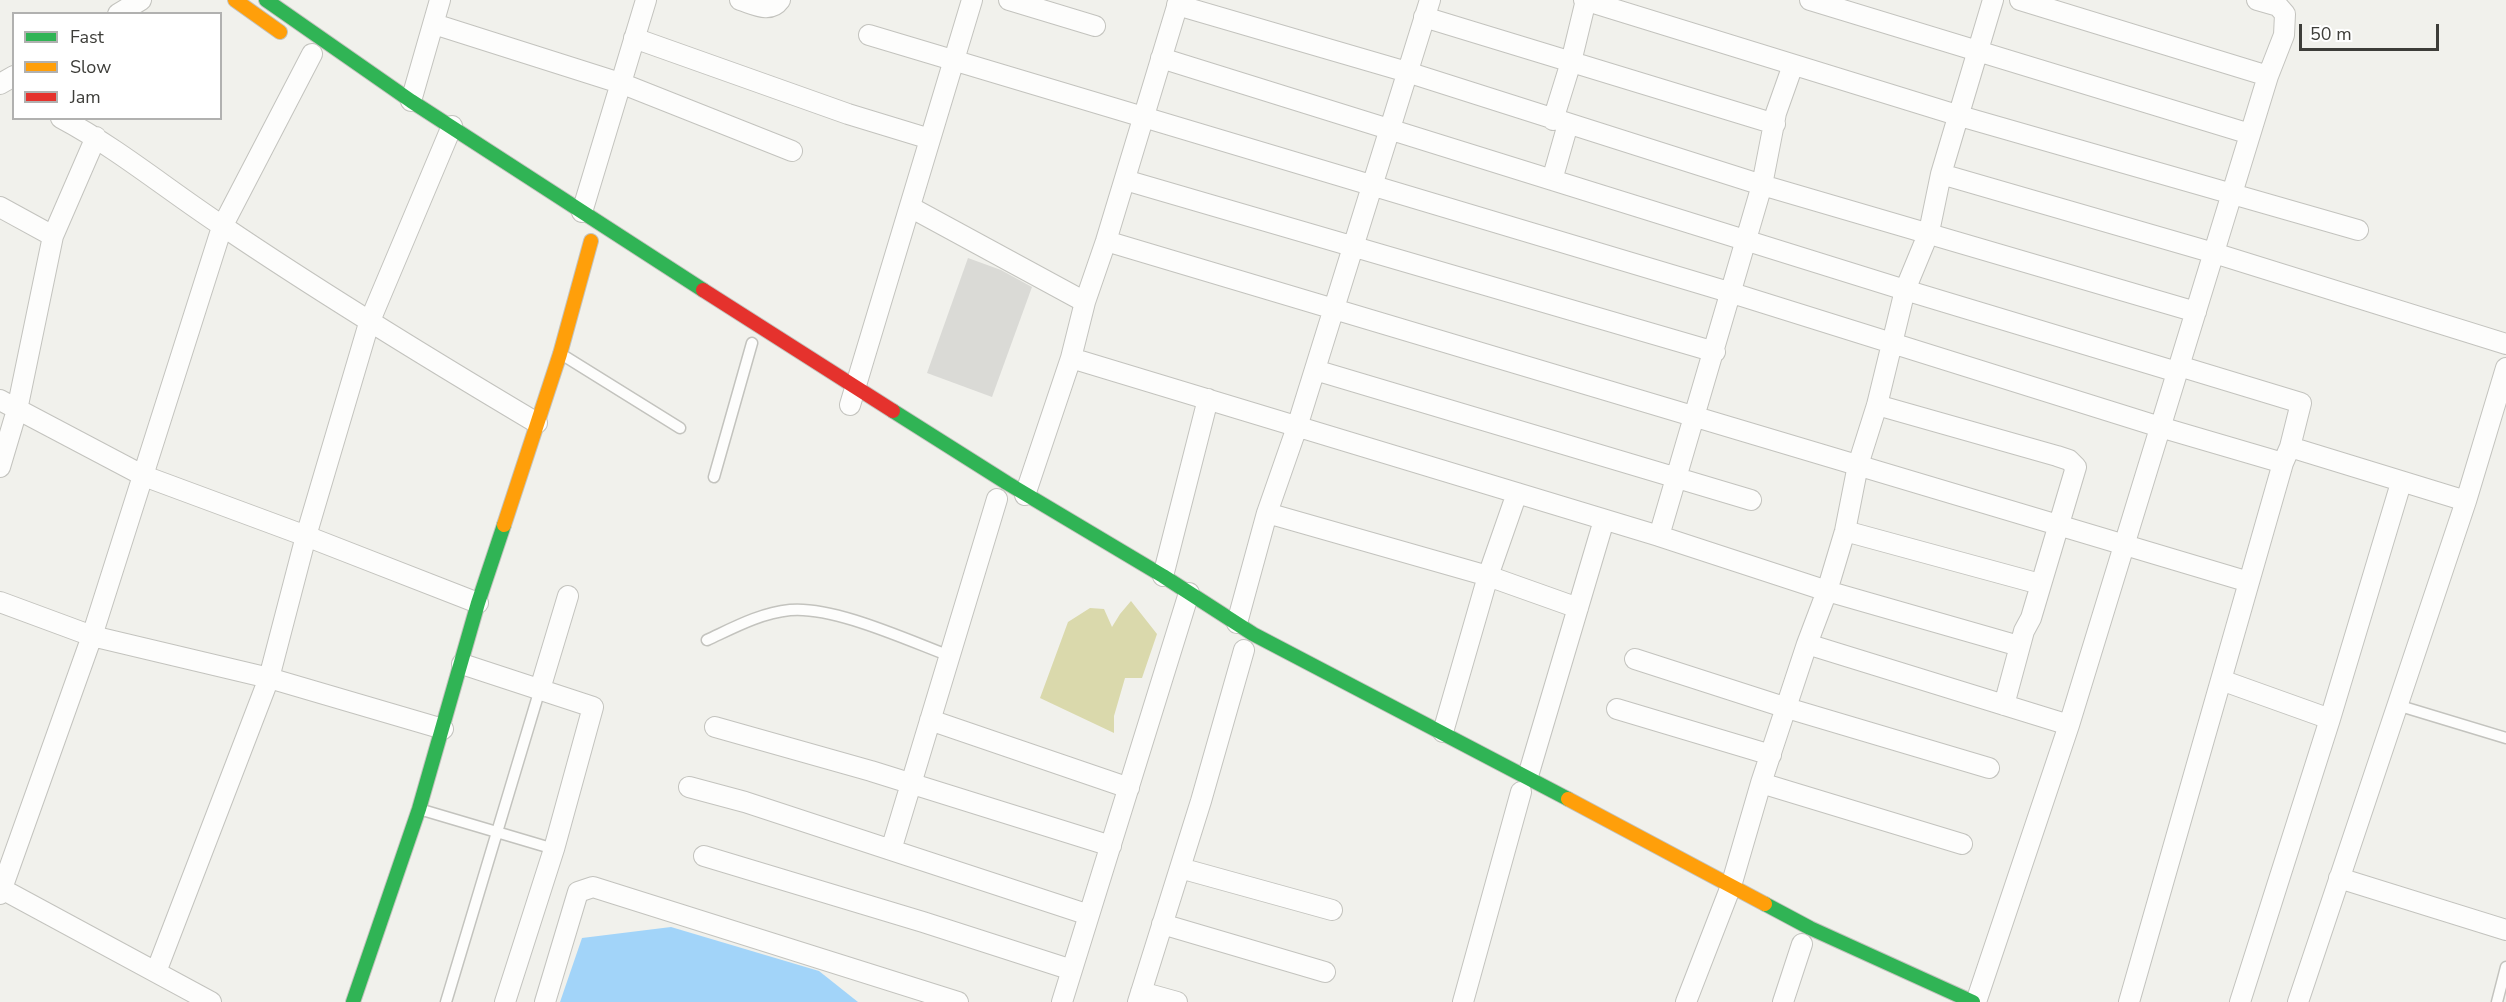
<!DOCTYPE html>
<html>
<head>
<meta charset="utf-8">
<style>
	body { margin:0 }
	#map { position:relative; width:2506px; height:1002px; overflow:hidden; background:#f1f1ec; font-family:"Nunito Sans",sans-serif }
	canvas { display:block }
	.legend { position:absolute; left:12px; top:12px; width:210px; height:108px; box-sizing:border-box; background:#fff; border:2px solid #b1b1b0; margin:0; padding:8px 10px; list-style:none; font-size:18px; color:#3d3d39 }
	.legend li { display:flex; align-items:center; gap:12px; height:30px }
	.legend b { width:30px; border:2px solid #b1b1b0 }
	.scale { position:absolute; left:2299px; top:24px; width:140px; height:27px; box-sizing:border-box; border:3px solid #3d3d39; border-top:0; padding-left:8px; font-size:18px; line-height:21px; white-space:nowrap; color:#3d3d39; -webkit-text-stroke:4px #fff; paint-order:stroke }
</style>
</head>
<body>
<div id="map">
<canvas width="2506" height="1002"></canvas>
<ul class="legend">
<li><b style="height:8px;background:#30b455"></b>Fast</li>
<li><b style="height:8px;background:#ff9f0a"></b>Slow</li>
<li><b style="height:8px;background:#e5322d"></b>Jam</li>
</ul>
<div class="scale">50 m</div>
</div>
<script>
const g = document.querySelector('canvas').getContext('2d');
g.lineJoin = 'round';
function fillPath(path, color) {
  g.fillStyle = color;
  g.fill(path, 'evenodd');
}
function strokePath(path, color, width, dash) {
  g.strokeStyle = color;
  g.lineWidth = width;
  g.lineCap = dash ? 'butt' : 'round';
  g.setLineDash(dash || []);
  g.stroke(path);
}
const green = new Path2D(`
	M1131,601L1157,634L1142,678H1125L1114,716V733L1040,698L1068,622L1090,608L1104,609L1112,627L1120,614Z`);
const water = new Path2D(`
	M671,927L819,971L858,1002H560L582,938Z`);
const building = new Path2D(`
	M968,258L1001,270L1032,287L992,397L927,373Z`);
const lane = new Path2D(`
	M561,354L680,428
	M714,477L752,343
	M707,640C733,628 760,613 790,610C834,606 907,640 950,656
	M2397,705L2506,738
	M419,809L554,849
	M446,1002L540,689
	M2497,1002L2506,967`);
const street = new Path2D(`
	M740,0C754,4 770,14 780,0
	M1009,0L1095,26
	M1584,0L1960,116L2358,230
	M1810,0L2250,134
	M2020,0L2268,76
	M1177,5L1407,72L1762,185L1659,536
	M118,14L141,0
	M1424,17L1775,124
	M434,24L623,84L792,151
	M869,35L1732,293L2160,427L2283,463
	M634,38L848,114L930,139
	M1161,58L1905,290L2177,372
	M1793,65L1776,113L1762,185L2196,312
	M0,84L14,76
	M411,101L440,0
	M61,118C119,149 169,191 224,227C326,296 431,360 537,423
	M1553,120L1571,62L1586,0
	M1941,174L2214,253L2506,344
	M1125,180L1715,352
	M1552,180L1568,124
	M0,207L53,236
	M910,207L1085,302
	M582,212L646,0
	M1106,241L2249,582
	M1071,358L1659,536L1827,591L2019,646
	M1315,370L1751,500
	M0,400L144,476L306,536L478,603
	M850,405L972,0
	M1877,405L2057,456L2069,460L2076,467L2031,618L2024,631L2004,705
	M2290,447L2466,501
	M0,467L17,410L53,236L96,137
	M1025,495L1071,358L1085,302L1106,241L1179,0
	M1267,513L1488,576L1578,608
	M1845,531L2040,584
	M1163,576L1208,399
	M0,602L92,636L269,678L443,729
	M1237,623L1267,513L1297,427L1430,0
	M1807,644L2069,725
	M1635,659L1787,708L1989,768
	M462,664L593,707L554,849L505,1002
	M2221,680L2330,719
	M540,689L568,596
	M1617,709L1771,755
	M930,720L1129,788
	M715,727L871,771L1111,846
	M1443,732L1488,576L1517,493
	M1528,776L1604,520
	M1761,783L1962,844
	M689,787L745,802L1089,915
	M891,850L997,499
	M704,856L923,922L1072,970
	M1180,868L1332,910
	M2339,878L2506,930
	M0,888L211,1002
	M0,894L92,636L222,227L312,54
	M1162,924L1325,972
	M156,972L269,678L306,536L369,323L452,126
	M1141,992L1177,1002
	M545,1002L578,892L593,887L958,1002
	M1062,1002L1189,593
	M1138,1002L1201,801L1244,650
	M1463,1002L1521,792
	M1686,1002L1731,886L1761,783L1807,644L1827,591L1845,531L1858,465L1877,405L1905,290L1929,232L1941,174L1993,0
	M1783,1002L1802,944
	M1976,1002L2069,725L2268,76L2284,35L2285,14L2278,6L2257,0
	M2129,1002L2283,463L2290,447L2301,403L2179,366
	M2240,1002L2330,719L2401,483
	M2298,1002L2466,501L2506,368`);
const fast = new Path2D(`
	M266,0L411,101L703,290
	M893,411L1007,483L1163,576L1253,634L1568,799
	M1765,904L1810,928L1973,1002
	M353,1002L419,809L478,603L504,525`);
const slow = new Path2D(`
	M235,0L280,32
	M504,525L560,354L591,241
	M1568,799L1765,904`);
const jam = new Path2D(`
	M703,290L893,411`);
fillPath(green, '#dad9ac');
fillPath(water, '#a2d4f9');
fillPath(building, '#dadad6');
strokePath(lane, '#c3c3be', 13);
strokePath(street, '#c3c3be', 22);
strokePath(fast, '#c3c3be', 16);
strokePath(slow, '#c3c3be', 16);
strokePath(jam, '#c3c3be', 16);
strokePath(lane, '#fdfdfc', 10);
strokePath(street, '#fdfdfc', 20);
strokePath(fast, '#30b455', 14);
strokePath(slow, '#ff9f0a', 14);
strokePath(jam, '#e5322d', 14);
</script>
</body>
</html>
